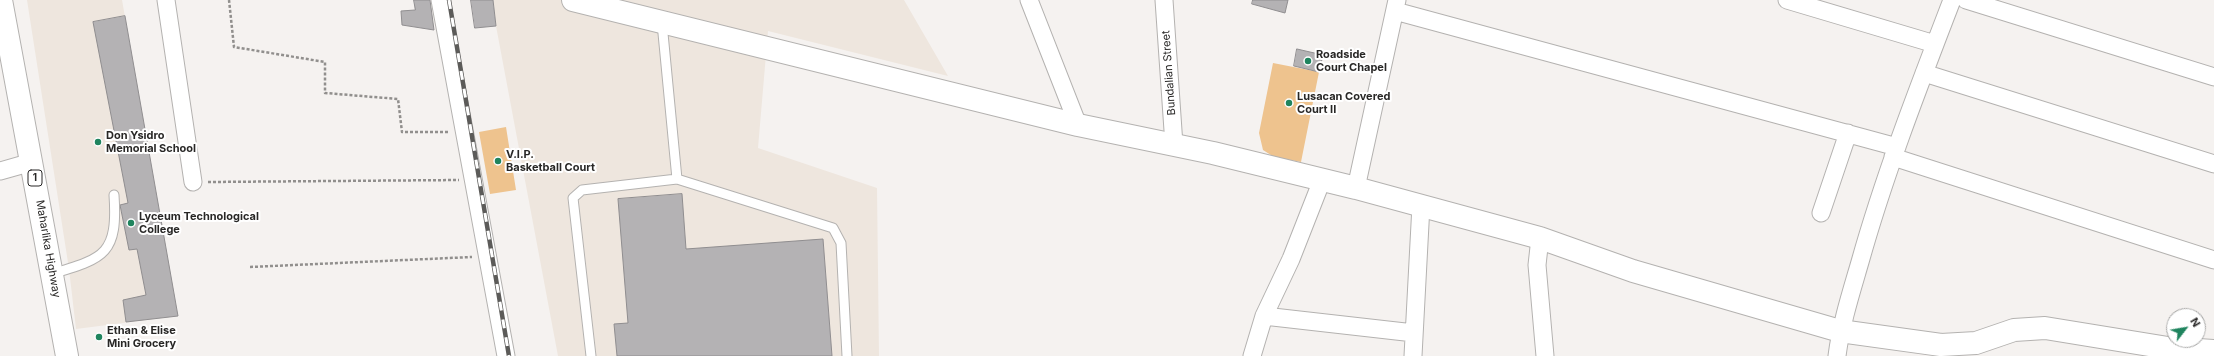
<!DOCTYPE html>
<html>
<head>
<meta charset="utf-8">
<style>
	body { margin:0 }
	#map { position:relative; width:2214px; height:356px; overflow:hidden; background:#f5f2f0; font-family:Inter,sans-serif }
	canvas { display:block }
	.north { position:absolute; left:2166px; top:308px; width:40px; height:40px; box-sizing:border-box; background:#fff; border:1px solid #a9a9a8; border-radius:50%; rotate:59deg; font-size:11px; font-weight:700; line-height:16px; text-align:center; color:#282726 }
	.north::after { content:''; display:block; margin:auto; width:14px; height:18px; background:#1f845e; clip-path:polygon(50% 0,100% 100%,50% 72%,0 100%) }
</style>
</head>
<body>
<div id="map">
<canvas width="2214" height="356"></canvas>
<div class="north">N</div>
</div>
<script>
const g = document.querySelector('canvas').getContext('2d');
g.lineJoin = 'round';
function fillPath(path, color) {
  g.fillStyle = color;
  g.fill(path, 'evenodd');
}
function strokePath(path, color, width, dash) {
  g.strokeStyle = color;
  g.lineWidth = width;
  g.lineCap = dash ? 'butt' : 'round';
  g.setLineDash(dash || []);
  g.stroke(path);
}
function drawText(font, color, halo, rows, align = 'center') {
  g.font = font + ' Inter,sans-serif';
  g.lineWidth = 4;
  g.setLineDash([]);
  g.textBaseline = 'middle';
  g.strokeStyle = halo;
  g.fillStyle = color;
  for (const [text, x, y, turn = 0] of rows) {
    g.save();
    g.translate(x, y);
    g.rotate((+turn || 0) * Math.PI / 180);
    g.textAlign = isNaN(turn) ? turn : align;
    if (halo) g.strokeText(text, 0, 0);
    g.fillText(text, 0, 0);
    g.restore();
  }
}
const built = new Path2D(`
	M27,0H122L178,316L76,329L69,269Z
	M493,0H904L948,76L768,31L758,148L877,188L879,356H558L496,26Z`);
const green = new Path2D(`
	M1273,63L1319,72L1301,162L1274,157L1263,150L1259,133Z
	M506,127L516,190L490,194L479,132Z`);
const building = new Path2D(`
	M414,0H430L434,30L402,25L401,11L415,10Z
	M471,0H493L496,26L475,28Z
	M1253,0H1288L1285,13L1252,4Z
	M125,16L178,316L126,322L123,300L146,295L137,249L129,250L120,205L128,203L93,22Z
	M1297,49L1323,55L1319,72L1294,66Z
	M682,194L686,249L823,239L832,356H617L614,324L628,323L618,199Z`);
const path = new Path2D(`
	M229,0L234,47L325,62V93L398,99L402,132H449
	M208,182L459,180
	M250,267L472,257`);
const service = new Path2D(`
	M662,23L677,179L833,228L841,243L847,356
	M52,274C104,258 118,255 114,195
	M591,356L573,198L582,190L677,179`);
const minor = new Path2D(`
	M166,0L193,182
	M440,0L506,356
	M1029,0L1078,125
	M1164,0L1174,145
	M1787,0L1935,44
	M1966,0L2214,77
	M1395,11L1897,147
	M1924,73L2214,164
	M1893,157L2214,260
	M0,171L32,162
	M1356,188L1397,0
	M1821,213L1848,133
	M1540,238L1537,265L1545,356
	M1264,316L1414,333
	M1252,356L1264,316L1291,259L1322,180
	M1413,356L1421,205
	M1837,356C1841,324 1851,293 1860,262C1885,173 1919,86 1952,0`);
const tertiary = new Path2D(`
	M573,0L1078,125L1213,153L1356,188L1540,238L1633,271L1840,331L1941,345L1976,343L2014,330L2045,328L2168,348L2214,351`);
const trunk = new Path2D(`
	M1,0L67,356`);
const rail = new Path2D(`
	M449,0L509,356`);
const markers = [
	[1308,61,4,"#1f845e"],
	[1289,103,4,"#1f845e"],
	[98,142,4,"#1f845e"],
	[498,161,4,"#1f845e"],
	[131,223,4,"#1f845e"],
	[99,337,4,"#1f845e"]
];
const shields = [
	[35,178,14]
];
const shieldNames = [
	["1",35,178]
];
const poiNames = [
	["Roadside",1316,55],
	["Court Chapel",1316,68],
	["Lusacan Covered",1297,97],
	["Court II",1297,110],
	["Don Ysidro",106,136],
	["Memorial School",106,149],
	["V.I.P.",506,155],
	["Basketball Court",506,168],
	["Lyceum Technological",139,217],
	["College",139,230],
	["Ethan & Elise",107,331],
	["Mini Grocery",107,344]
];
const streetNames = [
	["Bundalian Street",1169,73,-94],
	["Maharlika Highway",48,249,80]
];
fillPath(built, '#eee6de');
fillPath(green, '#eec38e');
fillPath(building, '#b4b2b4');
strokePath(building, '#908e90', 1);
strokePath(service, '#b4b2b0', 11);
strokePath(minor, '#b4b2b0', 19);
strokePath(tertiary, '#b4b2b0', 24);
strokePath(trunk, '#b4b2b0', 24);
strokePath(path, '#918f8d', 2.5, [3, 2]);
strokePath(service, '#fff', 9);
strokePath(minor, '#fff', 17);
strokePath(tertiary, '#fff', 22);
strokePath(trunk, '#fff', 22);
strokePath(rail, '#5c5b59', 4.5);
strokePath(rail, '#fff', 3, [9]);
for (const [x, y, r, color] of markers) {
  const dot = new Path2D();
  dot.arc(x, y, r, 0, 2 * Math.PI);
  g.fillStyle = color;
  g.fill(dot);
  strokePath(dot, '#fff', 1.5);
}
for (const [x, y, w] of shields) {
  const box = new Path2D();
  box.roundRect(x - w / 2, y - 8, w, 16, 3);
  g.fillStyle = '#fff';
  g.fill(box);
  strokePath(box, '#282726', 1);
}
drawText('bold 10px', '#282726', null, shieldNames);
drawText('bold 11px', '#282726', '#fff', poiNames, 'left');
drawText('11px', '#282726', '#fff', streetNames);
</script>
</body>
</html>
